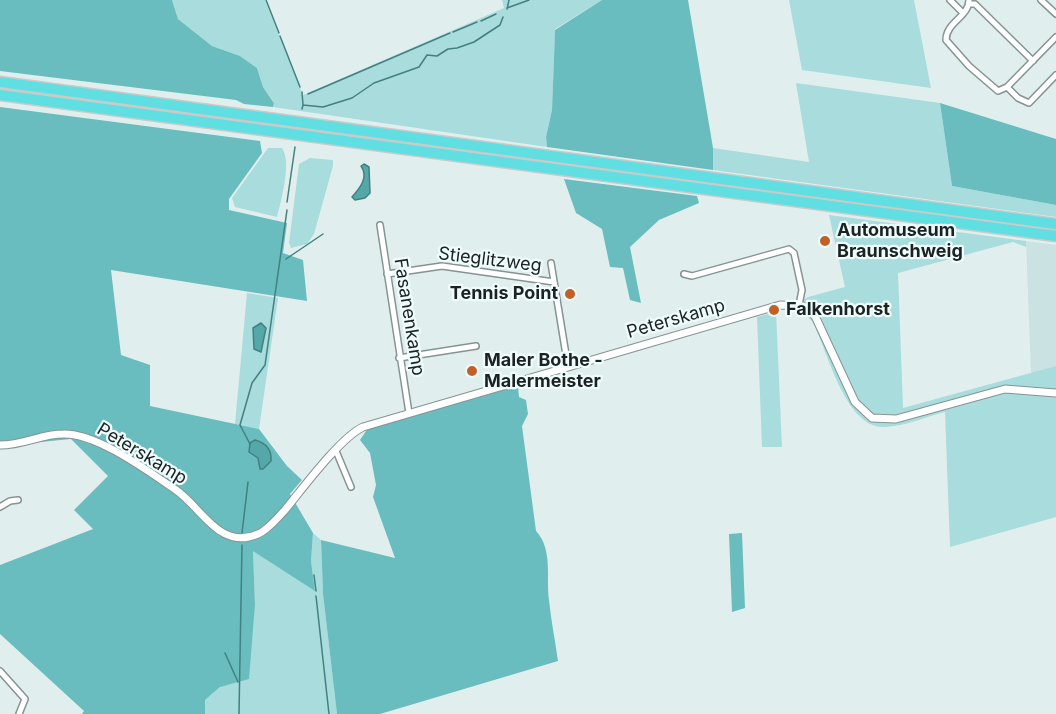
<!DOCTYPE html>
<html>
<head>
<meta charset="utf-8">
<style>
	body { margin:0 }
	canvas { display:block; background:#e1eeee }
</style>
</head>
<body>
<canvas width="1056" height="714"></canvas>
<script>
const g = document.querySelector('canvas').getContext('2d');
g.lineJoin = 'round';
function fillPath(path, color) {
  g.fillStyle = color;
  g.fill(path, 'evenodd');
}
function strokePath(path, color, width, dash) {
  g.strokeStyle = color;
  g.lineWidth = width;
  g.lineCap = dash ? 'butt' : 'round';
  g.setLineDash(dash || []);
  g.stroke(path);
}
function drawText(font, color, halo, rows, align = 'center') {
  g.font = font + ' Inter,sans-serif';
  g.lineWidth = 4.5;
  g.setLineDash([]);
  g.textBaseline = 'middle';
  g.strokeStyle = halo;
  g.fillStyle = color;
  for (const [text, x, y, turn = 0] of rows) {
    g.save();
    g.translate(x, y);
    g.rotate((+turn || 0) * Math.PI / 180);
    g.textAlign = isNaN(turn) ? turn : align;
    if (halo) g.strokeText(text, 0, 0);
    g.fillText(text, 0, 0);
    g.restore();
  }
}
const built = new Path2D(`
	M1026,241L1056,245V366L1031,374Z`);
const green = new Path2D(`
	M172,0H265L303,95L504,8L502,0H602L555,29L552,110L546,137L547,147L273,107L274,102L263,87L257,68L240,56L212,46L178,19Z
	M789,0H914L931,88L802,70Z
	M796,83L940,103L952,186L1056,205V217L713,170V148L809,162Z
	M268,148H282C292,162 281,201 277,217L235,207L232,198Z
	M310,158L333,160V166L314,234L307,244L291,248L289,243L299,164Z
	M829,215L1026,241V247L1013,242L898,273L903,408L1056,366V517L950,547L945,412C925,417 906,426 885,427C845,429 828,351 812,321L801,311L789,309L808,297L845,287Z
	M247,293L278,298L259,429L235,424Z
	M776,312L782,447H762L757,317Z
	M313,533L321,540L323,594L337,714H205V700L220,687L255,604L253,550L315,590L311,561Z`);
const forest = new Path2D(`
	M0,0H172L178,19L212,46L240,56L257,68L263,87L274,103L273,107L244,104L236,100L0,71Z
	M602,0H688L713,148V170L547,147L546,137L552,110L555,30Z
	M940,103L1056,139V205L952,186Z
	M0,107L260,141L262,153L229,199V210L287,223L283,253L303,260L307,301L111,270L121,355L150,365V406L259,429L287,466L302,480L290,494L313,533L311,561L315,591L253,551L255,604L249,679L220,687L205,700V714H82L84,711L0,634V565L93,529L74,510L108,476L71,439L20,444L0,441Z
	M564,179L697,196L699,203L659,220L630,247L641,303L630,300L623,268L610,267L602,229L576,213Z
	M518,386L519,397L526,400L528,414L522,426L536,531C553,549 546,577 549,600C551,620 555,640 558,661L380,714H337L323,594L321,540L395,558L373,497L376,485L370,453L360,440L368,428Z
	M742,533L745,608L732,612L729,534Z`);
const water = new Path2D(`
	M364,164L369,167L370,193L365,198L355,200L352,197C360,188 369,177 361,166Z
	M261,323L266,328L261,352L254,349L253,328Z
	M255,440C266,443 272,449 271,461L263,469H260L258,458L249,452L250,443Z`);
const stream = new Path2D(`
	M266,0L279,33
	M507,8L529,0
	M507,9L509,0
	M481,21L496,14
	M453,32L477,22
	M280,36L300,87
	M302,92L303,105
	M308,94L450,33
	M302,109L303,105L323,107L352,98L374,83L419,67L427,55L437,56L448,49L457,48L474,42L500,25L503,17
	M287,202L295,147
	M286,259L323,234
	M250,444L240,425L252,383L265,365L287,210
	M242,533L248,482
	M314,575L316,591
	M316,596L329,714
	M225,653L238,682
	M239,714L242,545`);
const minor = new Path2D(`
	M950,0L963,13
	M969,0C969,17 946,22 946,40L969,66L998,91L1007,87L1056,37
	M1041,0L1056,14
	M969,4H975L1033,61
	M1007,87L1018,98L1029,103L1056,75
	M380,225L409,413
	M551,263L568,367
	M387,274L442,266L554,282
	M684,274L692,276L789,249L794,253L802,290L799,305
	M399,358L476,346
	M336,451L351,487
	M0,507L10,501L18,500
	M0,671L25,699L19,714`);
const tertiary = new Path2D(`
	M0,445C24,445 41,434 63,434C97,433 148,471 176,490C202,508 220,551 258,534C269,529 277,518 285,510C303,488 340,438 363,427L780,305L803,306L815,316L855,402L872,418L896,419L1005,389L1056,393`);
const motorway = new Path2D(`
	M0,82L1056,224
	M0,95L1056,236`);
const markers = [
	[825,241,6,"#c36028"],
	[570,294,6,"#c36028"],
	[774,310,6,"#c36028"],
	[472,371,6,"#c36028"]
];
const poiNames = [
	["Automuseum",837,231],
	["Braunschweig",837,252],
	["Tennis Point",558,294,"right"],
	["Falkenhorst",786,310],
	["Maler Bothe -",484,361],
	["Malermeister",484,382]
];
const streetNames = [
	["Stieglitzweg",490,260,7],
	["Fasanenkamp",409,317,81],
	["Peterskamp",676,319,-16],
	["Peterskamp",142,454,31]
];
fillPath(built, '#cbe2e2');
fillPath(green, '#a9dcdc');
fillPath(forest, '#6abdbe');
fillPath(water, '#54a8a9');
strokePath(water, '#438080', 1.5);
strokePath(stream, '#438080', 1.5);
strokePath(minor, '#869393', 8);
strokePath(tertiary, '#869393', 9);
strokePath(motorway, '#c9caca', 13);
strokePath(minor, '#fff', 5);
strokePath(tertiary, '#fff', 7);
strokePath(motorway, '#5fdfe1', 10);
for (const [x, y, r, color] of markers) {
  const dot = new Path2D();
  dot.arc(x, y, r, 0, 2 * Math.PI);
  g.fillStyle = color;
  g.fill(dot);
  strokePath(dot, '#eefcfc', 2);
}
drawText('bold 18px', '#1c2121', '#eefcfc', poiNames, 'left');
drawText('18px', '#1c2121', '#eefcfc', streetNames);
</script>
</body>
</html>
